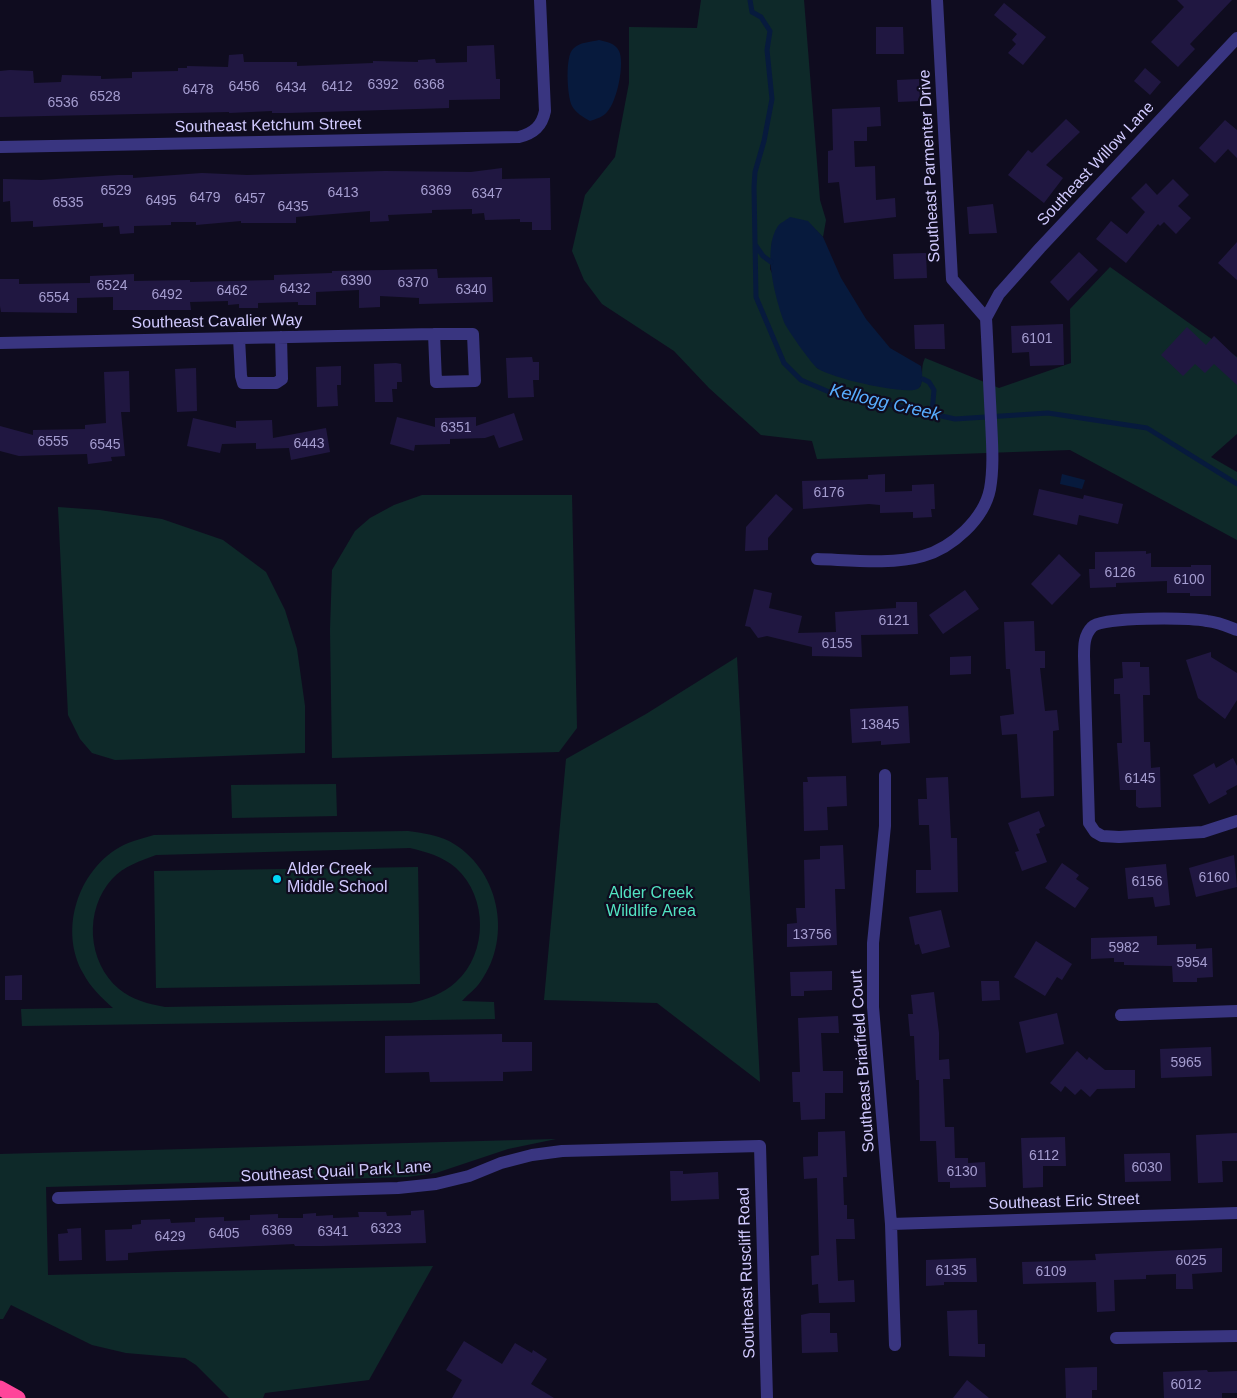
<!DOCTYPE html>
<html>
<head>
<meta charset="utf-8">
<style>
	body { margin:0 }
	canvas { display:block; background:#0f0c1f }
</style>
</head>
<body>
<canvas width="1237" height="1398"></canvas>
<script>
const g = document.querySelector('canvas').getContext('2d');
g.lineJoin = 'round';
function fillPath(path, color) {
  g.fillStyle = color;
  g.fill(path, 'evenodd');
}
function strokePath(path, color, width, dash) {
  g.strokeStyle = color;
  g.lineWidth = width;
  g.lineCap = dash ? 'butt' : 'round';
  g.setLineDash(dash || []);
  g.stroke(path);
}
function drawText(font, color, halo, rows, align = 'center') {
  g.font = font + ' Arial,sans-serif';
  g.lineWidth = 4.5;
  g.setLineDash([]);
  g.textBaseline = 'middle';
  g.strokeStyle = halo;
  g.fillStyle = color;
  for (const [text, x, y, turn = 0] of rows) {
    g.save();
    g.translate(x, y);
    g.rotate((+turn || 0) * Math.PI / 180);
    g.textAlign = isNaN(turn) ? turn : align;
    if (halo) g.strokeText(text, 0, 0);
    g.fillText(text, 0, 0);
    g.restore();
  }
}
const green = new Path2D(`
	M701,0H804L820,200L826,220L823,237L807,221L772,241L770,269L817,368C850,380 885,392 920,387C924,376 920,368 925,358L999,388L1071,363L1070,309L1110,267L1237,357V434L1211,457L1237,472V540L1070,450L817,459L812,441L761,435L709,388L674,351L602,304L584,280L572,251L585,195L615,157L629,83V27L697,28Z
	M422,495H572L577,728L559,752L332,758L330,630L332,570L355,531L370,518L394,505Z
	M58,507L99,510L162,519L223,540L266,572L285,610L297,649L305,706V753L115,760L92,753L80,739L68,715Z
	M737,657L760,1082L657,1003L544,1000L566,759L646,714Z
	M336,784L337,816L232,818L231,785Z
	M408,831C422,833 437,835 449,841C499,868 513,936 481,981C476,989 468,994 462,1001L494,1002L495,1019L22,1026L21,1009L113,1008C102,998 90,987 83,973C60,932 76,876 115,850C127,842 140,839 154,835ZM410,848C427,852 442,856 456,868C488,897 488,953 456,982C443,994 428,999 411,1003L165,1007C149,1004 132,1000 119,989C87,962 84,910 112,879C124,866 140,861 156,855Z
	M418,867L420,984L156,988L154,871Z
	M556,1139L508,1149L436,1173L407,1177L46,1187L48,1275L433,1266L369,1380L265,1393L263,1398H229L196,1365L185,1358L126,1353L92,1345L11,1305L3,1319H0V1154Z`);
const water = new Path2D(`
	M599,40C607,42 615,43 619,51C625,63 617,102 607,112C603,117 596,119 590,121C583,117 576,113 572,106C567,96 565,56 573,49C579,42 591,42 599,40Z
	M790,217L808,221L823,237L841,278L866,319L890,348L921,366C922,373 924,382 919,388C910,397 827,377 817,368C811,363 786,328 784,322C775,297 762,249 778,226C781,222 787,220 790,217Z
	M1062,474L1085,480L1082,489L1060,484Z`);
const stream = new Path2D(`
	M750,0L752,12L761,17L770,31L767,50L772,99L764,141L755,172L754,187L756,297L784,363L801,380L841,397L870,400L955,419L1048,413L1147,428L1237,484
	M756,246L763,256L771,262
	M923,379L929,382L934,390L932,413`);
const building = new Path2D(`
	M1177,0H1232L1190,44L1195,49L1178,67L1151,42L1184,7Z
	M1004,3L1046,37L1023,65L1008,53L1016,44L1012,40L1017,34L994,15Z
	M876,27H903L904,54H876Z
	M494,45L496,79H500V99L449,100V108L287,113H272V111L229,113V112L0,117V71L10,70L33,71L34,83L61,82L62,75L101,76V79L132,78V72L178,71V68H187V66L228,67L229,55L243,54L244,62H297V66L373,63V61L418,62V60L435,59L436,63L467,62V46Z
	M1145,68L1161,82L1150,95L1134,81Z
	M919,79L920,101L898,102L897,80Z
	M880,107L881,126L867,127V141H854L855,167L875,166L876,200L895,198L896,217L844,223L839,182L828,183V151L833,150L832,109Z
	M1066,119L1080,132L1046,165L1063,178L1044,203L1008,175L1028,150L1032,153Z
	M1225,120L1237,130V158L1228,149L1215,163L1199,148Z
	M502,168V179L550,178L551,230H532V222H520V219L485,220L484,213L472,214V209L432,210V213L388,215L389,221L370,222V211L296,217V223H241V221L196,225V222H171V225L134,226V233L120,234L119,226L103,227V223L33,227V221L11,222L10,201L3,202V179L41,180L118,175H133V178L202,173L247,175L385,171L471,172Z
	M1173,179L1189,195L1178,206L1191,218L1176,234L1164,222L1160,226L1158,224L1126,263L1096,239L1111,221L1127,234L1145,212L1131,198L1146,183L1157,195Z
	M993,204L997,233L969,234L967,207Z
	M1237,242V280L1218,263Z
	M1079,252L1098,270L1068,301L1050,282Z
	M926,253L927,278L894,279L893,254Z
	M437,269L438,278L492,277L493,302L419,304V298L380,296V307L359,308V290L316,292V305H298V302L258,303V308H239V304L228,305V301L190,302L191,310H113V297L77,298V313L1,312L0,306V279H19V284L90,283V276L134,274V281L190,280V282L274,280V275L332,273V271Z
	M944,324L945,349H915L914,325Z
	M1063,324L1064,365L1030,366L1029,352L1012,353L1011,326Z
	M1187,327L1206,345L1214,336L1237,358V385L1214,364L1205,373L1195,364L1183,376L1161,355Z
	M532,357L533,362H539V380H533L534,397L508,398L506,358Z
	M396,363L401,364L402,382H397V389H392L393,402H375L374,364Z
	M341,366V385H337L338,406L317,407L316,367Z
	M196,368L197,411L177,412L175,369Z
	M129,371L130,412H121L125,456L111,457L112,461L88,464L87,454L19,456L0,451V426L33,435V430L85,429V425L106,423L104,372Z
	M514,413L523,440L499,448L494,435L485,438L450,439V444L415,445L414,451L390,444L397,417L435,427V418L476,417V426Z
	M193,418L236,428V421L272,420L273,438L326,428L330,452L291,460L289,448L256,449V443L222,444L220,453L187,446Z
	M885,474V492L912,491V485L934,484L935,509H931L932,517L913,518V512L880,513V505L869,504L803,509L802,481L868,479V475Z
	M1039,489L1083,499L1084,495L1123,504L1118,524L1079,515L1077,525L1033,515Z
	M776,494L793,509L768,538V550L745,551L746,527Z
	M1146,551V554L1151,553V567H1191V565H1211V596H1190V593H1167V581L1116,583V587L1090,588L1089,569H1095V552Z
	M1059,554L1081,575L1052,605L1031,584Z
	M754,589L772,593L769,608L802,616L798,633L836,632L835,612L896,608V602H917L918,634L861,635L862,657L812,656V647L767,636L758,638L750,627L745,626Z
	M965,590L979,609L943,634L929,615Z
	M1034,621L1035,651H1045V668H1040L1045,711L1057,710L1059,730L1053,731L1054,796L1021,798L1017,734L1002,735L1000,716L1014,714L1010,669H1006L1004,622Z
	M1211,652V657L1237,673V700L1225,719L1198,698L1186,660Z
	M971,656V674L950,675V657Z
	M1122,662H1140V667H1149L1150,695H1143L1144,742H1150L1151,768L1160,767L1161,807L1139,808L1136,806V790H1120L1117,743H1122L1120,694H1114V679L1123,678Z
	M908,706L910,743L881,745V741L852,743L850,709Z
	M1233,758L1237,766V785L1226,791L1227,794L1209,804L1193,775L1214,763L1216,768Z
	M846,776L847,806L827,807L828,830L804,831L803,782H808L807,777Z
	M948,777L951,838H957L958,892L916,893V870H931L929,825H919L918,799H927L926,778Z
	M1039,811L1045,826L1039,829L1040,833L1036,834L1047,862L1022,871L1015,852L1019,851L1008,823Z
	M843,845L845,889H835L837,945L787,947V924L797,923L796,908H805L804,860L820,859V846Z
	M1234,855L1237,887L1196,897L1189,868Z
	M1062,863L1079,875L1076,879L1089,888L1075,908L1045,888Z
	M1166,864L1170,905L1155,907L1153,897L1128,899L1125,868Z
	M941,910L950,947L922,954L919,944L915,945L909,917Z
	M1157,936V945L1196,944V949L1212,948L1213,977L1197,978V982H1173L1172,966L1124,965V962H1114V958L1091,959V938Z
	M1036,941L1072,964L1062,980L1057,977L1045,996L1014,977Z
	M832,971V990L804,991V996H791L790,972Z
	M22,975V1000H5V976Z
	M981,981H999L1000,1000L982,1001Z
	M934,992L939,1033V1060L949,1059L950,1079H943L945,1127H954L955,1158H968V1163L985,1162L986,1187L950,1188V1182H938L936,1141H920L919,1080H916L914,1036H910L908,1014H913L911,995Z
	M1057,1013L1064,1044L1026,1053L1019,1022Z
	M838,1016L839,1033H821L823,1071H843V1093H825V1119L801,1120L800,1102H793L792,1072H800L798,1018Z
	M502,1034V1042H532V1071L503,1072V1081L430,1082L429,1072L385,1073V1036Z
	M1211,1047L1212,1076L1161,1078L1160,1049Z
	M1077,1051L1087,1060L1089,1057L1105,1070H1135V1088L1097,1089L1090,1097L1081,1089L1075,1095L1065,1086L1061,1092L1050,1083Z
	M845,1131L847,1177H843L844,1205H847V1219H854L855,1239H836L838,1281L854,1280L855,1302L819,1303L818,1284L812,1285L811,1256L819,1255L817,1178L804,1179L803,1157L818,1156V1132Z
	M1237,1133V1161H1222L1223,1182L1198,1183L1196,1135Z
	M1065,1137L1066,1166H1043V1187L1023,1188L1021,1138Z
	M1170,1153L1171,1181L1125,1182L1124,1154Z
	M670,1171H683V1174L718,1172L719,1199L671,1201Z
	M424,1210L426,1243L322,1246H295L294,1244L156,1251L128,1253V1260L106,1261L105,1230L132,1229V1225L141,1224V1220L170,1219L171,1223L195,1222V1218L224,1217V1221L250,1220V1215L278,1214V1218H303V1214L316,1213V1216L333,1215V1218L359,1217L358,1212H386L387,1216L411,1215V1211Z
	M81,1228L82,1260L59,1261L58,1234L68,1233L67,1229Z
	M1222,1248V1272L1192,1274L1193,1289H1176V1274L1146,1275V1279L1114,1280L1115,1311L1097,1312L1096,1282L1023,1284L1022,1262L1096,1260L1095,1254Z
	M976,1258L977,1282H944V1285L926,1286V1260Z
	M977,1310L978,1344H985V1357L949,1356L947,1311Z
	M810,1313H830V1333H837L838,1352L802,1353L801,1315Z
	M464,1341L502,1364L515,1343L532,1353L533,1350L547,1359L531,1384L554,1398H452L462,1380L446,1370Z
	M1097,1367V1390H1092V1398H1066L1065,1368Z
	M1207,1370L1208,1372L1237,1371V1393H1222V1398H1164L1163,1372Z
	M967,1380L989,1398H953Z`);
const street = new Path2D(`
	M937,0L952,279L986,318
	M0,147L519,137C534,133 542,126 545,111L540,0
	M986,318L999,294L1040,248L1237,38
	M239,338L241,376L243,383H276L282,379L281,337
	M0,343L434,334H473L475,381L436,382L434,334
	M817,559C849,560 892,565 923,556C952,548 984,519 990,489C994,466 992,443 991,420C989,386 988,352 986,318
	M1237,630C1227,626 1218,622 1207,621C1190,618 1102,616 1092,627C1084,635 1084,646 1084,656L1089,823L1095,832L1102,836L1119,837L1203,832L1237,821
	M885,775V826L873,943V1007L891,1224L895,1345
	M1121,1015L1237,1011
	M58,1198L398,1188L436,1184L469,1176L501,1163L532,1155L562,1151L760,1146L767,1398
	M891,1224L1237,1213
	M1116,1338L1237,1336`);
const highway = new Path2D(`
	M0,1388L18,1398`);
const markers = [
	[277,879,5,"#00d7f5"]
];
const numberNames = [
	["6392",383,85],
	["6368",429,85],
	["6456",244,87],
	["6412",337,87],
	["6434",291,88],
	["6478",198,90],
	["6528",105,97],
	["6536",63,103],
	["6529",116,191],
	["6369",436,191],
	["6413",343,193],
	["6347",487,194],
	["6479",205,198],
	["6457",250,199],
	["6495",161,201],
	["6535",68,203],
	["6435",293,207],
	["6390",356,281],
	["6370",413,283],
	["6524",112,286],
	["6432",295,289],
	["6340",471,290],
	["6462",232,291],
	["6492",167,295],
	["6554",54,298],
	["6101",1037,339],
	["6351",456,428],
	["6555",53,442],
	["6443",309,444],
	["6545",105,445],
	["6176",829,493],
	["6126",1120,573],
	["6100",1189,580],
	["6121",894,621],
	["6155",837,644],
	["13845",880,725],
	["6145",1140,779],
	["6160",1214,878],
	["6156",1147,882],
	["13756",812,935],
	["5982",1124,948],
	["5954",1192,963],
	["5965",1186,1063],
	["6112",1044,1156],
	["6030",1147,1168],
	["6130",962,1172],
	["6323",386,1229],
	["6369",277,1231],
	["6341",333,1232],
	["6405",224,1234],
	["6429",170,1237],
	["6025",1191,1261],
	["6135",951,1271],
	["6109",1051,1272],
	["6012",1186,1385]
];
const streetNames = [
	["Southeast Ketchum Street",268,126,-1],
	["Southeast Willow Lane",1096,164,-47],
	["Southeast Parmenter Drive",930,166,-93],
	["Southeast Cavalier Way",217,322,-1],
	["Southeast Briarfield Court",863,1061,-94],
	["Southeast Quail Park Lane",336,1172,-3],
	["Southeast Eric Street",1064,1202,-2],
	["Southeast Ruscliff Road",747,1273,-92]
];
const poiNames = [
	["Alder Creek",287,870],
	["Middle School",287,888]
];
const parkNames = [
	["Alder Creek",651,894],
	["Wildlife Area",651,912]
];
const waterNames = [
	["Kellogg Creek",885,403,13]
];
fillPath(green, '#0e2929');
fillPath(water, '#071a3d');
strokePath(stream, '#071a3d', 5);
fillPath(building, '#201741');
strokePath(street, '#393580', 12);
strokePath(highway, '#ff459a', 15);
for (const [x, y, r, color] of markers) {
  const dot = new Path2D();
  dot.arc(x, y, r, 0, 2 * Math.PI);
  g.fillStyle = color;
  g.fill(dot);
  strokePath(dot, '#0f0c1f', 2);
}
drawText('14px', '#a59dd0', null, numberNames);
drawText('16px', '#d1caff', '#0f0c1f', streetNames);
drawText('16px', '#d1caff', '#0f0c1f', poiNames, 'left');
drawText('16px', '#52e3c2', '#0f0c1f', parkNames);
drawText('italic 18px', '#58aeff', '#0f0c1f', waterNames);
</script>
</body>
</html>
